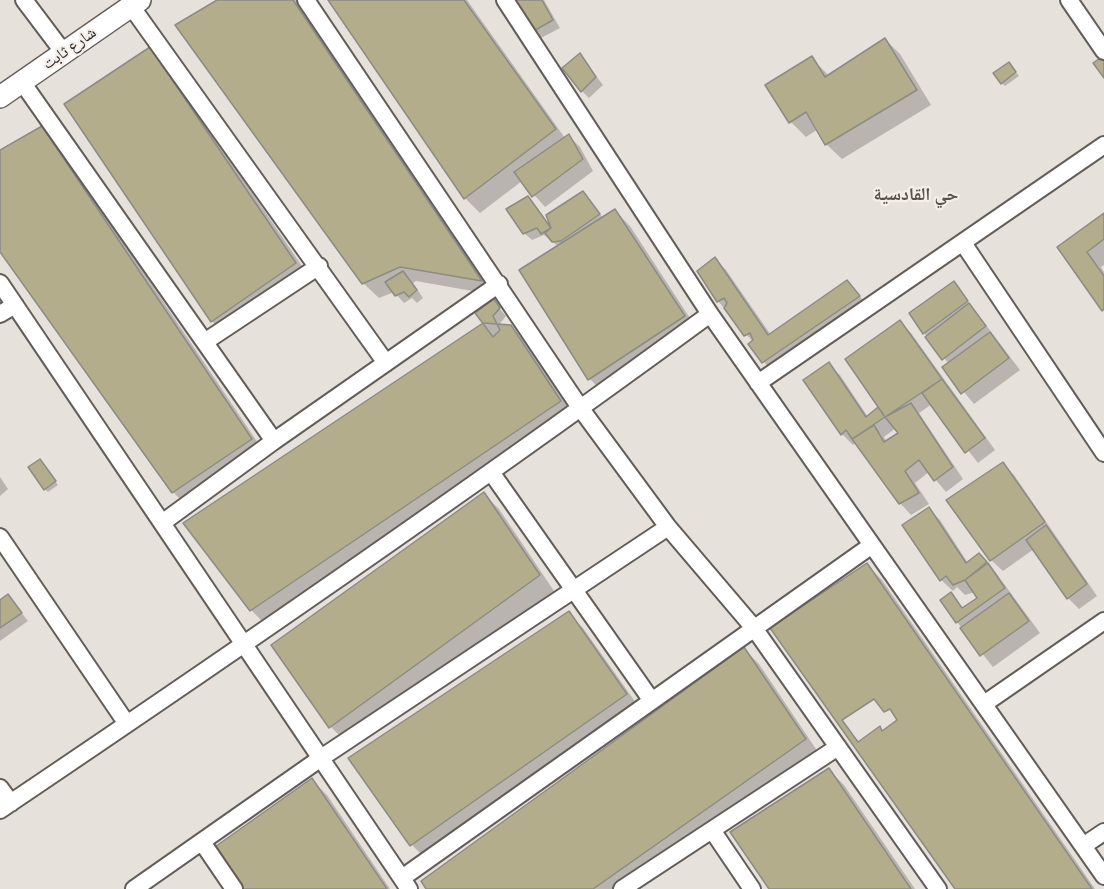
<!DOCTYPE html>
<html>
<head>
<meta charset="utf-8">
<style>
	body { margin:0 }
	canvas { display:block; background:#e7e1db }
</style>
</head>
<body>
<canvas width="1104" height="889"></canvas>
<script>
const g = document.querySelector('canvas').getContext('2d');
g.lineJoin = 'round';
function fillPath(path, color) {
  g.fillStyle = color;
  g.fill(path, 'evenodd');
}
function strokePath(path, color, width, dash) {
  g.strokeStyle = color;
  g.lineWidth = width;
  g.lineCap = dash ? 'butt' : 'round';
  g.setLineDash(dash || []);
  g.stroke(path);
}
function drawText(font, color, halo, rows, align = 'center') {
  g.font = font + ' "Titillium Web","Noto Naskh Arabic",sans-serif';
  g.lineWidth = 4.5;
  g.setLineDash([]);
  g.textBaseline = 'middle';
  g.strokeStyle = halo;
  g.fillStyle = color;
  for (const [text, x, y, turn = 0] of rows) {
    g.save();
    g.translate(x, y);
    g.rotate((+turn || 0) * Math.PI / 180);
    g.textAlign = isNaN(turn) ? turn : align;
    if (halo) g.strokeText(text, 0, 0);
    g.fillText(text, 0, 0);
    g.restore();
  }
}
const shadow = new Path2D(`
	M220,0H297L495,295L416,281L413,283L423,298L417,303L412,298L404,303L394,292L379,298L363,283Z
	M330,0H467L565,138L569,136L580,147L593,171L545,207L522,181L480,213L465,198Z
	M516,0H544L560,28L541,38L533,31Z
	M885,39L900,54L931,105L842,159L826,144L818,129L806,137L791,122L812,58L829,76Z
	M150,49L165,64L310,278L227,336L212,321Z
	M580,55L603,85L589,98L582,91Z
	M1012,67L1019,76L1005,86L1002,83Z
	M41,128L57,143L266,455L188,507L173,492L0,249V152Z
	M583,193L603,218L615,211L630,226L699,332L605,394L590,379L559,247L544,235L532,240L524,233L527,197L552,228Z
	M1104,215V265L1101,267L1104,272V311L1059,247Z
	M715,259L726,270L771,335L847,282L870,308L774,374L750,345L753,342L718,301Z
	M954,283L1020,370L974,404L944,368L949,364L924,333Z
	M493,301L506,316L498,326H511L526,342L575,416L266,625L251,610L485,324Z
	M900,322L911,333L995,450L978,463L932,404L919,413L963,479L946,492L929,472L915,483L929,504L911,515L900,503L856,442L853,445L842,434L828,364L840,375L868,417L880,408ZM896,428L901,433L887,442L884,437Z
	M43,464L58,485L48,492L45,489Z
	M1003,464L1014,475L1097,596L1079,609L1068,598L1034,549L1003,571L991,560Z
	M0,477L8,489L0,496Z
	M484,494L499,509L554,591L346,742L331,727L273,646Z
	M929,509L940,520L968,563L979,555L991,566L1040,633L993,667L957,622L950,594L963,609L979,598L975,592L965,595L957,587L953,591L941,580Z
	M867,565L882,580L1095,889H957Z
	M8,596L28,621L0,641V602Z
	M568,613L583,628L641,710L427,860L412,845Z
	M744,649L759,664L820,755L629,889H428Z
	M829,770L844,785L915,889H771Z
	M312,780L327,795L390,889H243Z`);
const building = new Path2D(`
	M217,0H293L482,281L400,267L362,284L175,25Z
	M328,0H464L556,129L464,199Z
	M514,0H542L553,20L532,32Z
	M885,38L917,90L825,145L806,112L789,123L765,85L812,56L825,77Z
	M150,47L296,263L211,322L64,104Z
	M580,53L596,77L581,92L562,68Z
	M1103,56L1104,58V78L1093,63Z
	M1009,62L1016,72L1001,84L993,73Z
	M42,126L252,439L172,493L0,252V150Z
	M569,134L583,159L532,197L514,172Z
	M583,191L600,214L561,241L552,242L545,233L551,228L546,215Z
	M528,196L551,228L541,234L537,228L523,234L506,209Z
	M615,209L685,316L588,380L519,270Z
	M1104,213V239L1087,252L1104,276V309L1102,311L1057,247Z
	M715,257L768,335L847,280L860,296L762,363L748,344L753,340L750,333L744,336L724,308L727,303L724,298L717,302L697,271Z
	M403,271L417,290L409,297L404,292L395,296L385,282Z
	M954,281L968,301L923,334L909,313Z
	M494,299L500,308L493,316L500,330L493,337L475,313Z
	M969,303L986,326L942,360L925,337Z
	M900,320L942,379L885,417L845,359Z
	M483,323L511,325L561,401L250,611L183,523Z
	M990,332L1009,358L961,394L942,367Z
	M829,362L866,417L878,407L885,417L852,439L846,430L841,435L803,380Z
	M942,379L985,438L965,453L922,393Z
	M911,403L953,467L934,481L919,460L905,471L919,493L899,504L852,439L874,425L884,442L898,433L885,417Z
	M40,459L56,481L44,490L28,467Z
	M1003,462L1045,522L990,561L946,500Z
	M484,492L540,575L329,728L271,645Z
	M929,507L966,563L979,553L987,562L965,580L953,585L946,576L940,581L902,525Z
	M1046,525L1087,584L1067,599L1026,540Z
	M867,563L1092,889H955L770,628Z
	M988,563L1005,588L956,623L940,600L951,592L962,608L977,598L965,580Z
	M1009,593L1029,621L980,656L960,628Z
	M8,594L22,613L0,628V600Z
	M569,611L627,694L410,846L348,758Z
	M744,647L806,739L593,889H426L421,881Z
	M874,699L884,712L890,709L897,720L882,731L880,726L858,742L842,720Z
	M829,768L911,889H769L730,832Z
	M312,778L387,889H241L212,849Z`);
const minor = new Path2D(`
	M24,0L64,53
	M306,0L581,409L668,527L754,628L938,889
	M505,0L710,314L1104,876
	M1069,0L1104,51
	M131,6L386,363
	M22,82L274,441
	M963,243L1104,453
	M0,283L409,889
	M0,314L15,305
	M206,341L319,266
	M758,383L1104,145
	M491,472L652,701
	M162,523L274,441L499,284
	M0,537L127,724
	M984,704L1104,621
	M0,788L11,803
	M0,810C239,649 477,485 710,314
	M712,830L752,889
	M202,842L234,889
	M1083,846L1104,832
	M402,878L872,545
	M134,889L321,758L668,527
	M622,889L838,747`);
const tertiary = new Path2D(`
	M0,97L140,0`);
const streetNames = [
	["شارع ثابت",70,49,-35]
];
const neighbourhoodNames = [
	["حي القادسية",916,196]
];
fillPath(shadow, '#0003');
fillPath(building, '#b3ad8c');
strokePath(building, '#8c8b84', 1.5);
strokePath(minor, '#635d59', 20);
strokePath(tertiary, '#635d59', 24);
strokePath(minor, '#fff', 16);
strokePath(tertiary, '#fff', 21);
drawText('16px', '#24221f', '#f5eee9', streetNames);
drawText('bold 18px', '#57524d', '#f5eee9', neighbourhoodNames);
</script>
</body>
</html>
